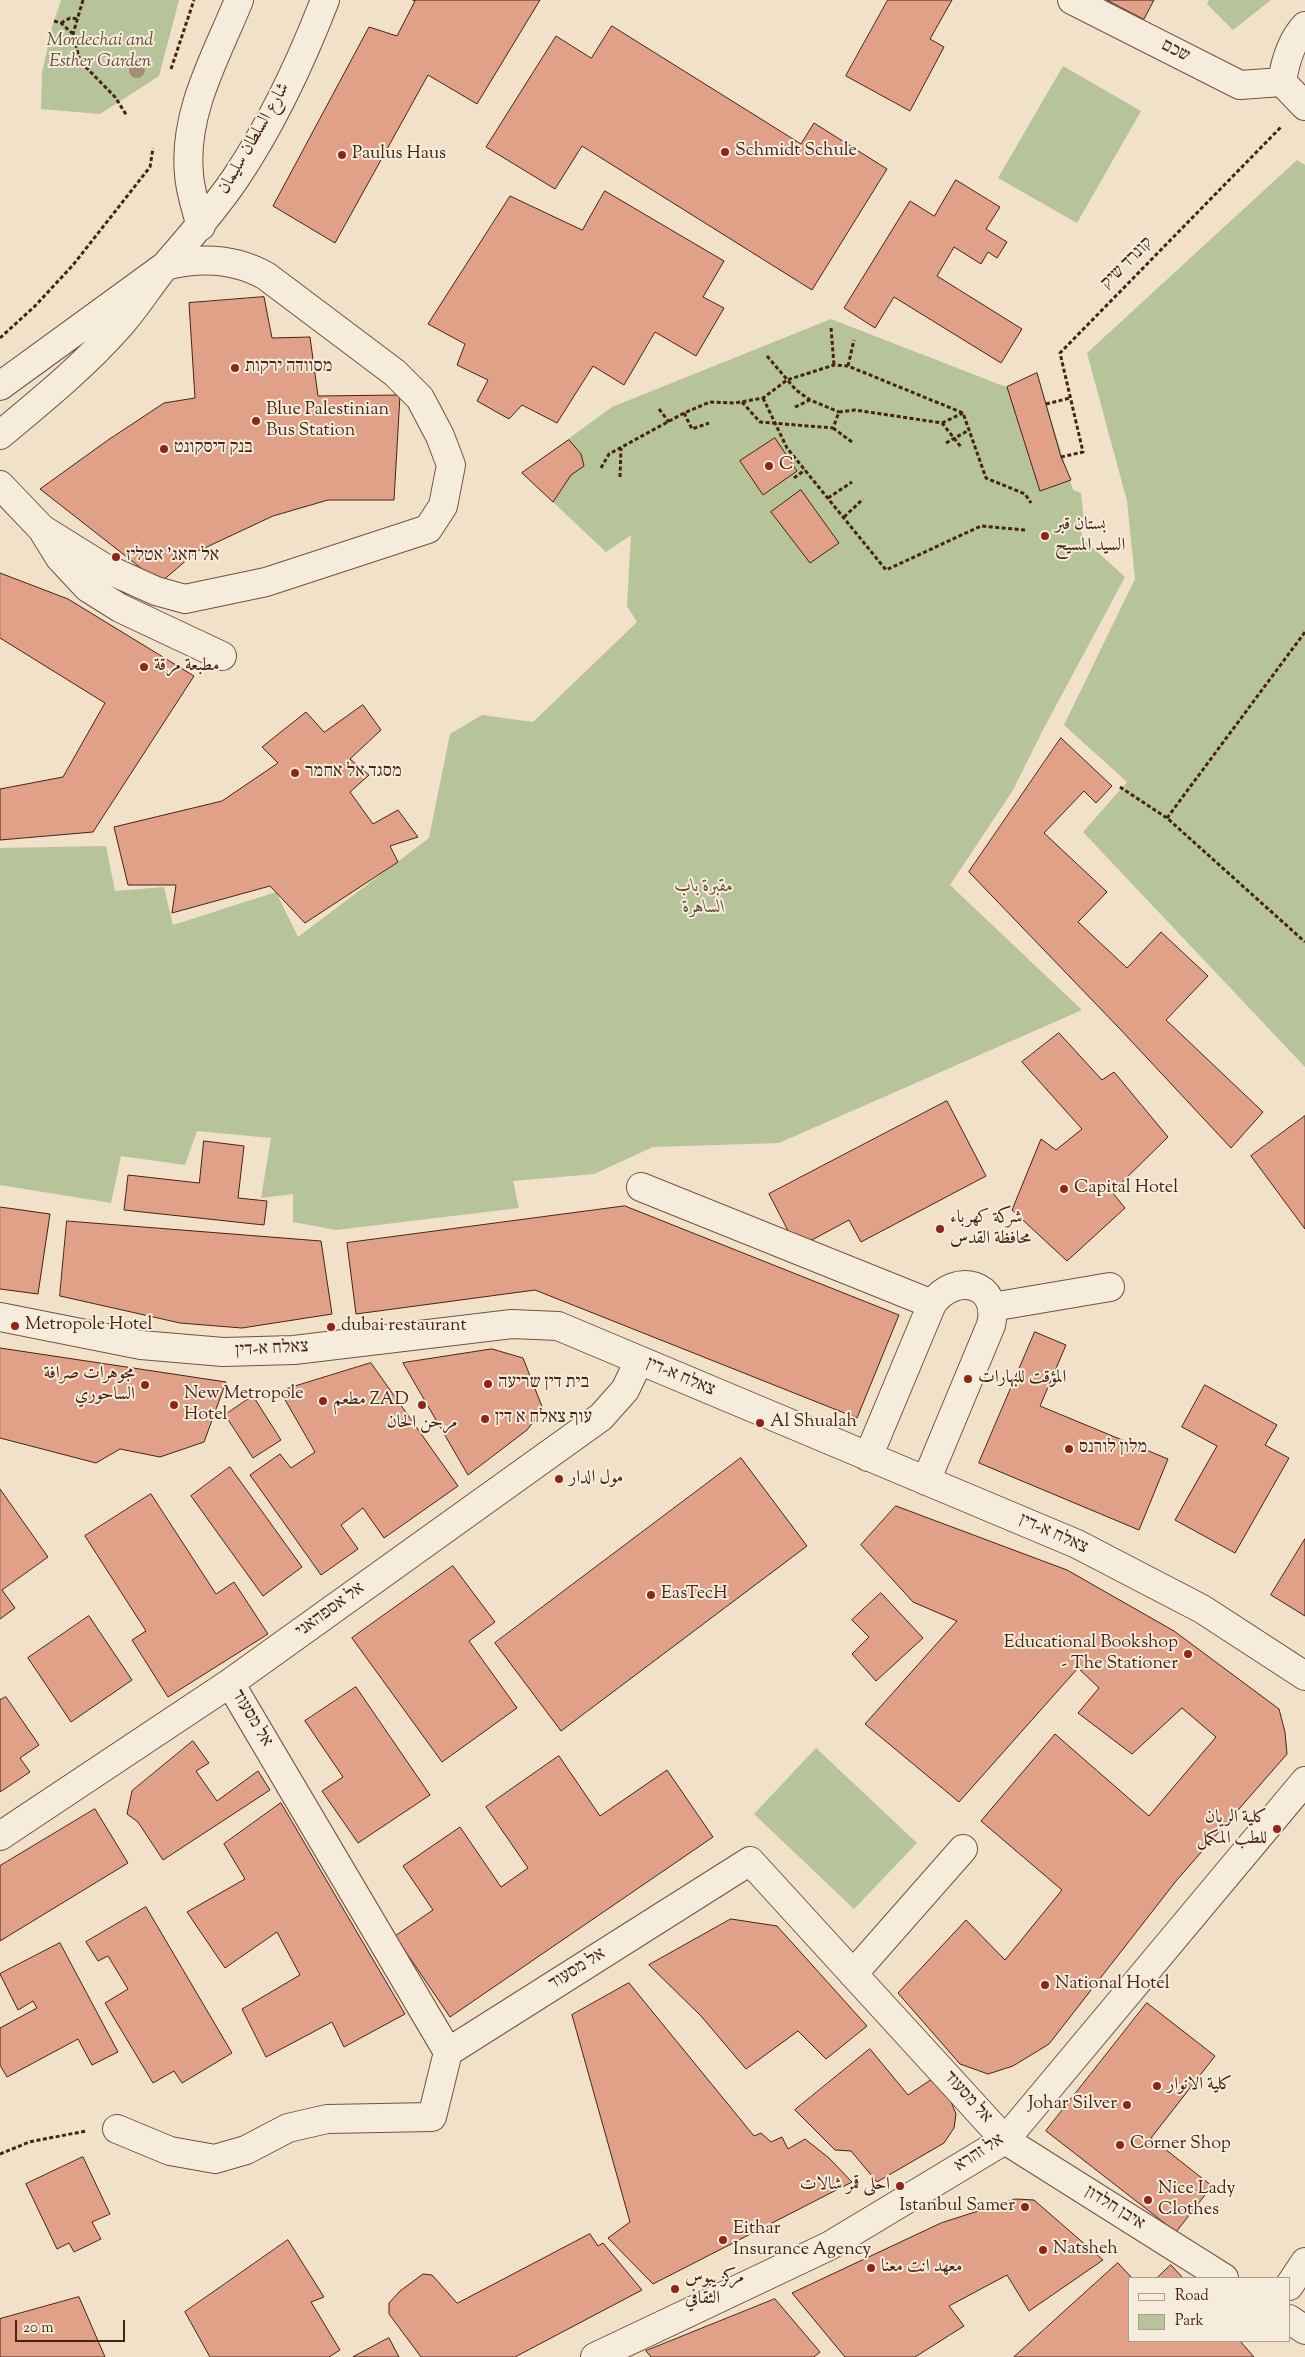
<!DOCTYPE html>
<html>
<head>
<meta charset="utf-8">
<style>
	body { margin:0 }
	#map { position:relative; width:1305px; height:2357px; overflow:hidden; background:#f1e1c9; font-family:"Sorts Mill Goudy",serif }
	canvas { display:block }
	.legend { position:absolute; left:1128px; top:2277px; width:162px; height:65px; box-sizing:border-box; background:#f6ecdc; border:1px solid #b09c8c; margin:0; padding:6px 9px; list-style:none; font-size:15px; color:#472314 }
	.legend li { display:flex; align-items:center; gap:10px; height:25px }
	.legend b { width:25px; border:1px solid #b09c8c }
	.scale { position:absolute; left:15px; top:2320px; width:110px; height:22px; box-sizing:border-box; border:2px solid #472314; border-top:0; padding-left:6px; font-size:15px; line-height:18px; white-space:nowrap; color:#472314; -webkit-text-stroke:4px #f6ecdc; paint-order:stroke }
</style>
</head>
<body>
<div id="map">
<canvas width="1305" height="2357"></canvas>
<ul class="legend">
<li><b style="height:6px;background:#f6ecdc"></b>Road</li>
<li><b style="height:14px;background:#b7c398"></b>Park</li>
</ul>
<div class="scale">20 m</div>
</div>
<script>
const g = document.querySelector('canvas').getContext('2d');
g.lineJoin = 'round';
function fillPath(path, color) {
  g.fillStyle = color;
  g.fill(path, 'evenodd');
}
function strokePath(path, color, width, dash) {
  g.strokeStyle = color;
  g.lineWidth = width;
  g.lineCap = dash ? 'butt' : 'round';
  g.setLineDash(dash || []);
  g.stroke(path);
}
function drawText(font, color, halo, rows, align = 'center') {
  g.font = font + ' "Sorts Mill Goudy",Amiri,"Frank Ruhl Libre",serif';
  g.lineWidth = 4;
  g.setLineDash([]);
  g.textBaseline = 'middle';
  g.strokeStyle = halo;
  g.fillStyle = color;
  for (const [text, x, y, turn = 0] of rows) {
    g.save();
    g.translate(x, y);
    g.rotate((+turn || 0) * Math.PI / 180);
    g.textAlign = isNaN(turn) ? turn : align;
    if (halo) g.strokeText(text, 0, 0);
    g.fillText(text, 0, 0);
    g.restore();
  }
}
const green = new Path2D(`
	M61,0H179L159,76L100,114L41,109L42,73L52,27Z
	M1209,0H1271L1233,30L1207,4Z
	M1063,66L1141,111L1077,223L998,178Z
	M1297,160L1305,165V1067L1083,832L1127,782L1064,725L1135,579L1127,501L1087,353Z
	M831,319L1006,387L1037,373L1073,490L1081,493L1084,522L1080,526L1083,539L1125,577L1044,728L1013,790L950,885L1082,1010L779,1143L653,1147L594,1174L513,1181L519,1208L336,1230L293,1222V1194L261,1198L271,1138L197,1131L185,1165L121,1156L111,1203L0,1185V848L106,846L115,891L164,887L173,925L276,892L298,937L429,838L450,734L482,715L533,722L637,622L627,606L631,535L606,552L522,473L612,407Z
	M816,1748L917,1843L854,1909L754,1814Z`);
const building = new Path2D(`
	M413,0H540L477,104L428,75L335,243L273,206L369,27L397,36L415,1Z
	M888,0H952L930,39L944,47L910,111L846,76Z
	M1107,0H1154L1144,19Z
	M612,26L801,144L814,123L887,169L812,290L582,146L555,189L486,147L556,36L591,58Z
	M956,180L1000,207L986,229L1007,242L997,258L988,252L981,264L954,247L937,276L1022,329L1001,363L894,297L875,328L844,308L910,201L934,216Z
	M605,191L724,261L703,297L724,308L696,356L655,332L624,385L593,366L557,423L522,405L509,419L477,401L488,380L457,365L465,344L428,324L510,196L582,230Z
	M264,297L272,338L310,337L318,396L400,395L394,500H328L273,516L196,552L160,583L40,489L108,440L164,403L195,398L189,303Z
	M1037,373L1061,457L1071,480L1040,491L1007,387Z
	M775,438L797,471L763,495L740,461Z
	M569,440L581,454L584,466L571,475L553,502L522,473Z
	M801,490L839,543L810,563L771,512Z
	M0,573L68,599L194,676L93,832L0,840V789L63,777L105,703L0,638Z
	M363,705L381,730L350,759L369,775L350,792L373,824L398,810L418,837L390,846L398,862L305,923L270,886L172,913L176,885H128L114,827L222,801L278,763L262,747L306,712L324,732Z
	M1061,738L1112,786L1096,803L1084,791L1044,833L1107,892L1078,922L1127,968L1161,932L1208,976L1166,1020L1263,1112L1231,1148L1120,1029L969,872Z
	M1059,1033L1102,1080L1114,1072L1168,1137L1112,1192L1125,1208L1067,1261L1012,1210L1041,1139L1056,1150L1082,1129L1022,1062Z
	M947,1101L986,1176L861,1242L849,1220L797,1248L769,1194Z
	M1305,1116V1229L1251,1156Z
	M204,1141L244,1146L238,1198L267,1201L264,1225L124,1210L128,1175L199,1183Z
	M625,1206L899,1315L857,1418L535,1290L356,1314L347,1243Z
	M0,1207L50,1214L38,1294L0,1289Z
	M67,1221L321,1241L332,1314L242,1328L180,1323L60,1296Z
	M1035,1332L1066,1345L1040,1406L1168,1459L1139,1530L979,1463Z
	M0,1348L226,1382L204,1442L160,1457L120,1449L96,1463L0,1438Z
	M492,1349L523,1358L543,1409L527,1430L468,1475L403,1363Z
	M371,1363L458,1486L384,1538L363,1508L341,1525L358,1549L321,1575L250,1475L280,1454L291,1468L315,1452L280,1391Z
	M1205,1385L1277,1425L1265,1445L1289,1458L1235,1553L1175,1520L1217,1446L1182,1427Z
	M253,1396L281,1440L253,1458L225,1415Z
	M741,1458L807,1546L561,1731L495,1643Z
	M230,1467L302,1567L263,1596L191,1496Z
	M0,1489L48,1557L2,1590L15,1608L0,1619Z
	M151,1494L216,1594L234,1582L268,1634L168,1697L132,1640L146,1631L85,1536Z
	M896,1506L1067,1570L1174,1631L1279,1709L1285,1732L1287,1754L1176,1881L1049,2044L1013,2066L988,2074L960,2064L898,1993L966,1920L1005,1960L1062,1890L981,1821L1055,1734L1149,1816L1216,1737L1182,1708L1132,1754L1078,1713L1099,1688L1078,1668L959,1802L865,1724L957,1621L913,1602L861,1545Z
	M1305,1539V1616L1271,1595Z
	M453,1566L495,1622L469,1641L517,1708L442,1762L352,1638Z
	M881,1593L923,1638L876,1681L852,1654L869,1637L852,1620Z
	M89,1616L132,1680L71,1722L28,1658Z
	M356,1687L430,1795L358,1843L322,1791L343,1777L305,1721Z
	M6,1697L39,1745L20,1758L30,1772L0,1792V1700Z
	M193,1741L209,1763L196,1771L217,1801L258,1771L270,1790L163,1860L138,1822L127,1814L132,1791Z
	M559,1756L600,1816L667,1770L713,1837L450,2017L395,1936L433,1910L403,1866L460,1827L501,1887L528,1868L486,1807Z
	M281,1803L405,2014L344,2047L332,2022L266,2057L242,2009L300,1975L277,1932L225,1968L187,1912L245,1879L224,1844Z
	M95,1809L128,1863L0,1941V1866Z
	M146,1907L232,2053L182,2083L174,2071L153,2083L105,2003L128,1989L108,1956L98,1961L86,1942Z
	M731,1919L777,1926L867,2026L826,2059L798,2031L746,2069L701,2016L649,1965Z
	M60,1943L118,2052L92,2065L78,2039L7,2077L0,2065V2028L37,2008L33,2001L18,2010L0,1974Z
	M629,1983L754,2136L761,2133L771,2142L782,2137L788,2149L805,2139L829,2158L852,2182L653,2284L608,2238L630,2222L572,2015Z
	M1147,2003L1215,2056L1151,2138L1212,2186L1176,2232L1046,2131Z
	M870,2049L908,2095L932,2079L950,2099L956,2114L954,2128L944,2143L877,2182L851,2151L835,2150L795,2110Z
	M83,2157L110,2214L92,2222L101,2239L74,2252L69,2243L57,2249L26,2184Z
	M1016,2199L1034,2200L1103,2260L1029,2311L1007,2275L949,2306L964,2326L915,2357H845L792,2293L941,2223Z
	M590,2234L598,2246L603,2243L642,2290L515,2357H421L389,2314V2303L400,2291L423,2274L432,2275L457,2303Z
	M288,2240L324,2297L311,2302L340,2350L329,2357H210L185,2312Z
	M1118,2263L1132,2278H1129V2341H1240L1254,2357H1014Z
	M1171,2265L1183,2278H1157Z
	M79,2297L105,2357H0V2319Z
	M775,2299L820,2352L814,2357H651L646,2351Z
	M389,2338L399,2357H353Z`);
const path = new Path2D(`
	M83,0L73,34L80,61L115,97L127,116
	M54,21L61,23L73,34
	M61,23L70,18L78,19
	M171,69L194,0
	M831,328L834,365
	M0,338L35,306L73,265L150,167L153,148
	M767,356L796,390L810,400L839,412
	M848,366L854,340
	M763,398L787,448L886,570L981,526L1025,530
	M742,402L760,422L833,428L839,412L855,410L942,423L961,447
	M1046,404L1070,398
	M795,407L810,400
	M659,409L669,422
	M684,413L692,429L709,423
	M942,423L963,413
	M833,428L852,442
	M1061,457L1083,452L1060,353L1281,127
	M601,468L609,454L684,413L710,402L735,403L763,398L787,380L834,365L848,366L963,413L986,478L1025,494L1031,503
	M620,477L621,448
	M794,478L805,470
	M828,498L852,482
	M844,517L863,499
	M1120,787L1167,818L1305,942
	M1167,818L1305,632
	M0,2154L29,2142L86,2131`);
const minor = new Path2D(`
	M1072,0L1240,85L1282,82
	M1282,82C1285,62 1291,41 1305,26
	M1282,82L1305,106
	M201,226C196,209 190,191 189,174C183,112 217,55 239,0
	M0,386L165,266C200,257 234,258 266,276L395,373L420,398L440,436L451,465L443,506L428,529L266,582L185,599L156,591L103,567L42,529
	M0,435C42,400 84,366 120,325C137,306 150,284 166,265C190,237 214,210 235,179C272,124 301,62 325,0
	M0,485L42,529L60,558L88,588L120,608L222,656
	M641,1187L932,1304
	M992,1307L1110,1287
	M0,1317L141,1345L223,1352L294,1350L512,1324L558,1326L1077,1544L1202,1609L1305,1676
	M868,1457L932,1304C955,1271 1001,1283 991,1325L926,1481
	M230,1683L448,2052L750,1861L1005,2140L1224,2278
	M0,1836L230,1683L601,1417L625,1390L639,1361
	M853,1974L963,1849
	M117,2129L170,2151L215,2159L246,2150L288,2128L327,2119L432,2117L448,2052
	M1289,2286L1305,2262
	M1289,2319L1305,2330
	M595,2357L829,2246L1005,2140L1305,1781`);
const pathBridge = new Path2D(`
	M946,443L969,430`);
const trees = [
	[137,70]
];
const markers = [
	[725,152,5,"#8f2418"],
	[342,155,5,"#8f2418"],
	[235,368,5,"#8f2418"],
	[256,421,5,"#8f2418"],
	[164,449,5,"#8f2418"],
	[769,466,5,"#8f2418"],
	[1045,536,5,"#8f2418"],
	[116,557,5,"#8f2418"],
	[144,667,5,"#8f2418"],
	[295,773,5,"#8f2418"],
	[1064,1189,5,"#8f2418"],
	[940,1229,5,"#8f2418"],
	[15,1326,5,"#8f2418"],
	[331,1327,5,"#8f2418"],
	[968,1379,5,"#8f2418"],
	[488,1384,5,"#8f2418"],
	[145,1385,5,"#8f2418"],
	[323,1401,5,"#8f2418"],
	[174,1405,5,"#8f2418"],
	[422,1405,5,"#8f2418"],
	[485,1419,5,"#8f2418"],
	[760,1423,5,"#8f2418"],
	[1069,1449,5,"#8f2418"],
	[559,1479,5,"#8f2418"],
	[651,1595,5,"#8f2418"],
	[1188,1654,5,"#8f2418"],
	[1277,1829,5,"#8f2418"],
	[1045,1985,5,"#8f2418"],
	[1157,2086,5,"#8f2418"],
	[1127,2105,5,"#8f2418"],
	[1120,2145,5,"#8f2418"],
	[900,2186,5,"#8f2418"],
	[1148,2200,5,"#8f2418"],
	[1025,2207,5,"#8f2418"],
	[723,2240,5,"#8f2418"],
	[1043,2250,5,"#8f2418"],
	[871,2268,5,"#8f2418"],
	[675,2289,5,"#8f2418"]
];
const parkNames = [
	["Mordechai and",100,42],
	["Esther Garden",100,63],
	["مقبرة باب",704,888],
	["الساهرة",704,909]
];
const streetNames = [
	["שכם",1175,52,27],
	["شارع السلطان سليمان",255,139,-60],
	["קונרד שיק",1128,264,-45],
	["צאלח א-דין",272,1350,-3],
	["צאלח א-דין",680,1378,23],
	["צאלח א-דין",1053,1535,24],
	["אל אספהאני",331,1611,-36],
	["אל מסעוד",251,1719,59],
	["אל מסעוד",578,1970,-32],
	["אל מסעוד",967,2098,48],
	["אל זהרא",980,2154,-33],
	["איבן חלדון",1114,2209,32]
];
const poiNames = [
	["Schmidt Schule",735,152],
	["Paulus Haus",352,155],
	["מסוודה ירקות",245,368],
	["Blue Palestinian",266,411],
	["Bus Station",266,432],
	["בנק דיסקונט",174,449],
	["C",779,466],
	["بستان قبر",1055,526],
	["السيد المسيح",1055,547],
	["אל חאג' אטליז",126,557],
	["مطبعة مرقة",154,667],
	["מסגד אל אחמר",305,773],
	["Capital Hotel",1074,1189],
	["شركة كهرباء",950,1219],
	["محافظة القدس",950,1240],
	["Metropole Hotel",25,1326],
	["dubai restaurant",341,1327],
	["مجوهرات صرافة",135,1375,"right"],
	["الساحوري",135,1396,"right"],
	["المؤقت للبهارات",978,1379],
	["בית דין שריעה",498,1384],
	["New Metropole",184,1395],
	["Hotel",184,1416],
	["مطعم ZAD",333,1401],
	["עוף צאלח א דין",495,1419],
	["Al Shualah",770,1423],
	["مرحن الحان",422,1424,"center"],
	["מלון לורנס",1079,1449],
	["مول الدار",569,1479],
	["EasTecH",661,1595],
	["Educational Bookshop",1178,1644,"right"],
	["- The Stationer",1178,1665,"right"],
	["كلية الريان",1267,1819,"right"],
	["للطب المكمل",1267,1840,"right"],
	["National Hotel",1055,1985],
	["كلية الانوار",1167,2086],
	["Johar Silver",1117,2105,"right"],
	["Corner Shop",1130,2145],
	["احلى قمر شالات",890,2186,"right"],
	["Nice Lady",1158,2190],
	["Clothes",1158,2211],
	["Istanbul Samer",1015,2207,"right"],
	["Eithar",733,2230],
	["Insurance Agency",733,2251],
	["Natsheh",1053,2250],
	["معهد انت معنا",881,2268],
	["مركز يبوس",685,2279],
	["الثقافي",685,2300]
];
fillPath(green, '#b7c398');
fillPath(building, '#e1a188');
strokePath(building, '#472314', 1);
strokePath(minor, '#725241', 30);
strokePath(path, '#472314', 3, [4, 2.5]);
strokePath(minor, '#f6ecdc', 28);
strokePath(pathBridge, '#472314', 3, [4, 2.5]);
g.fillStyle = '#a38e78';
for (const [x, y] of trees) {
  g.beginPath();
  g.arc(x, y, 8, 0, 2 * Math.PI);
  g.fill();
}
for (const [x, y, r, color] of markers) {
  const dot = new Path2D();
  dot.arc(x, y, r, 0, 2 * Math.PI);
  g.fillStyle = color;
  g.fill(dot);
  strokePath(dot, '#f6ecdc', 2);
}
drawText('italic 18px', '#634b35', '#f6ecdc', parkNames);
drawText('18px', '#472314', '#f6ecdc', streetNames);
drawText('18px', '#472314', '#f6ecdc', poiNames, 'left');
</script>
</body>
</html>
